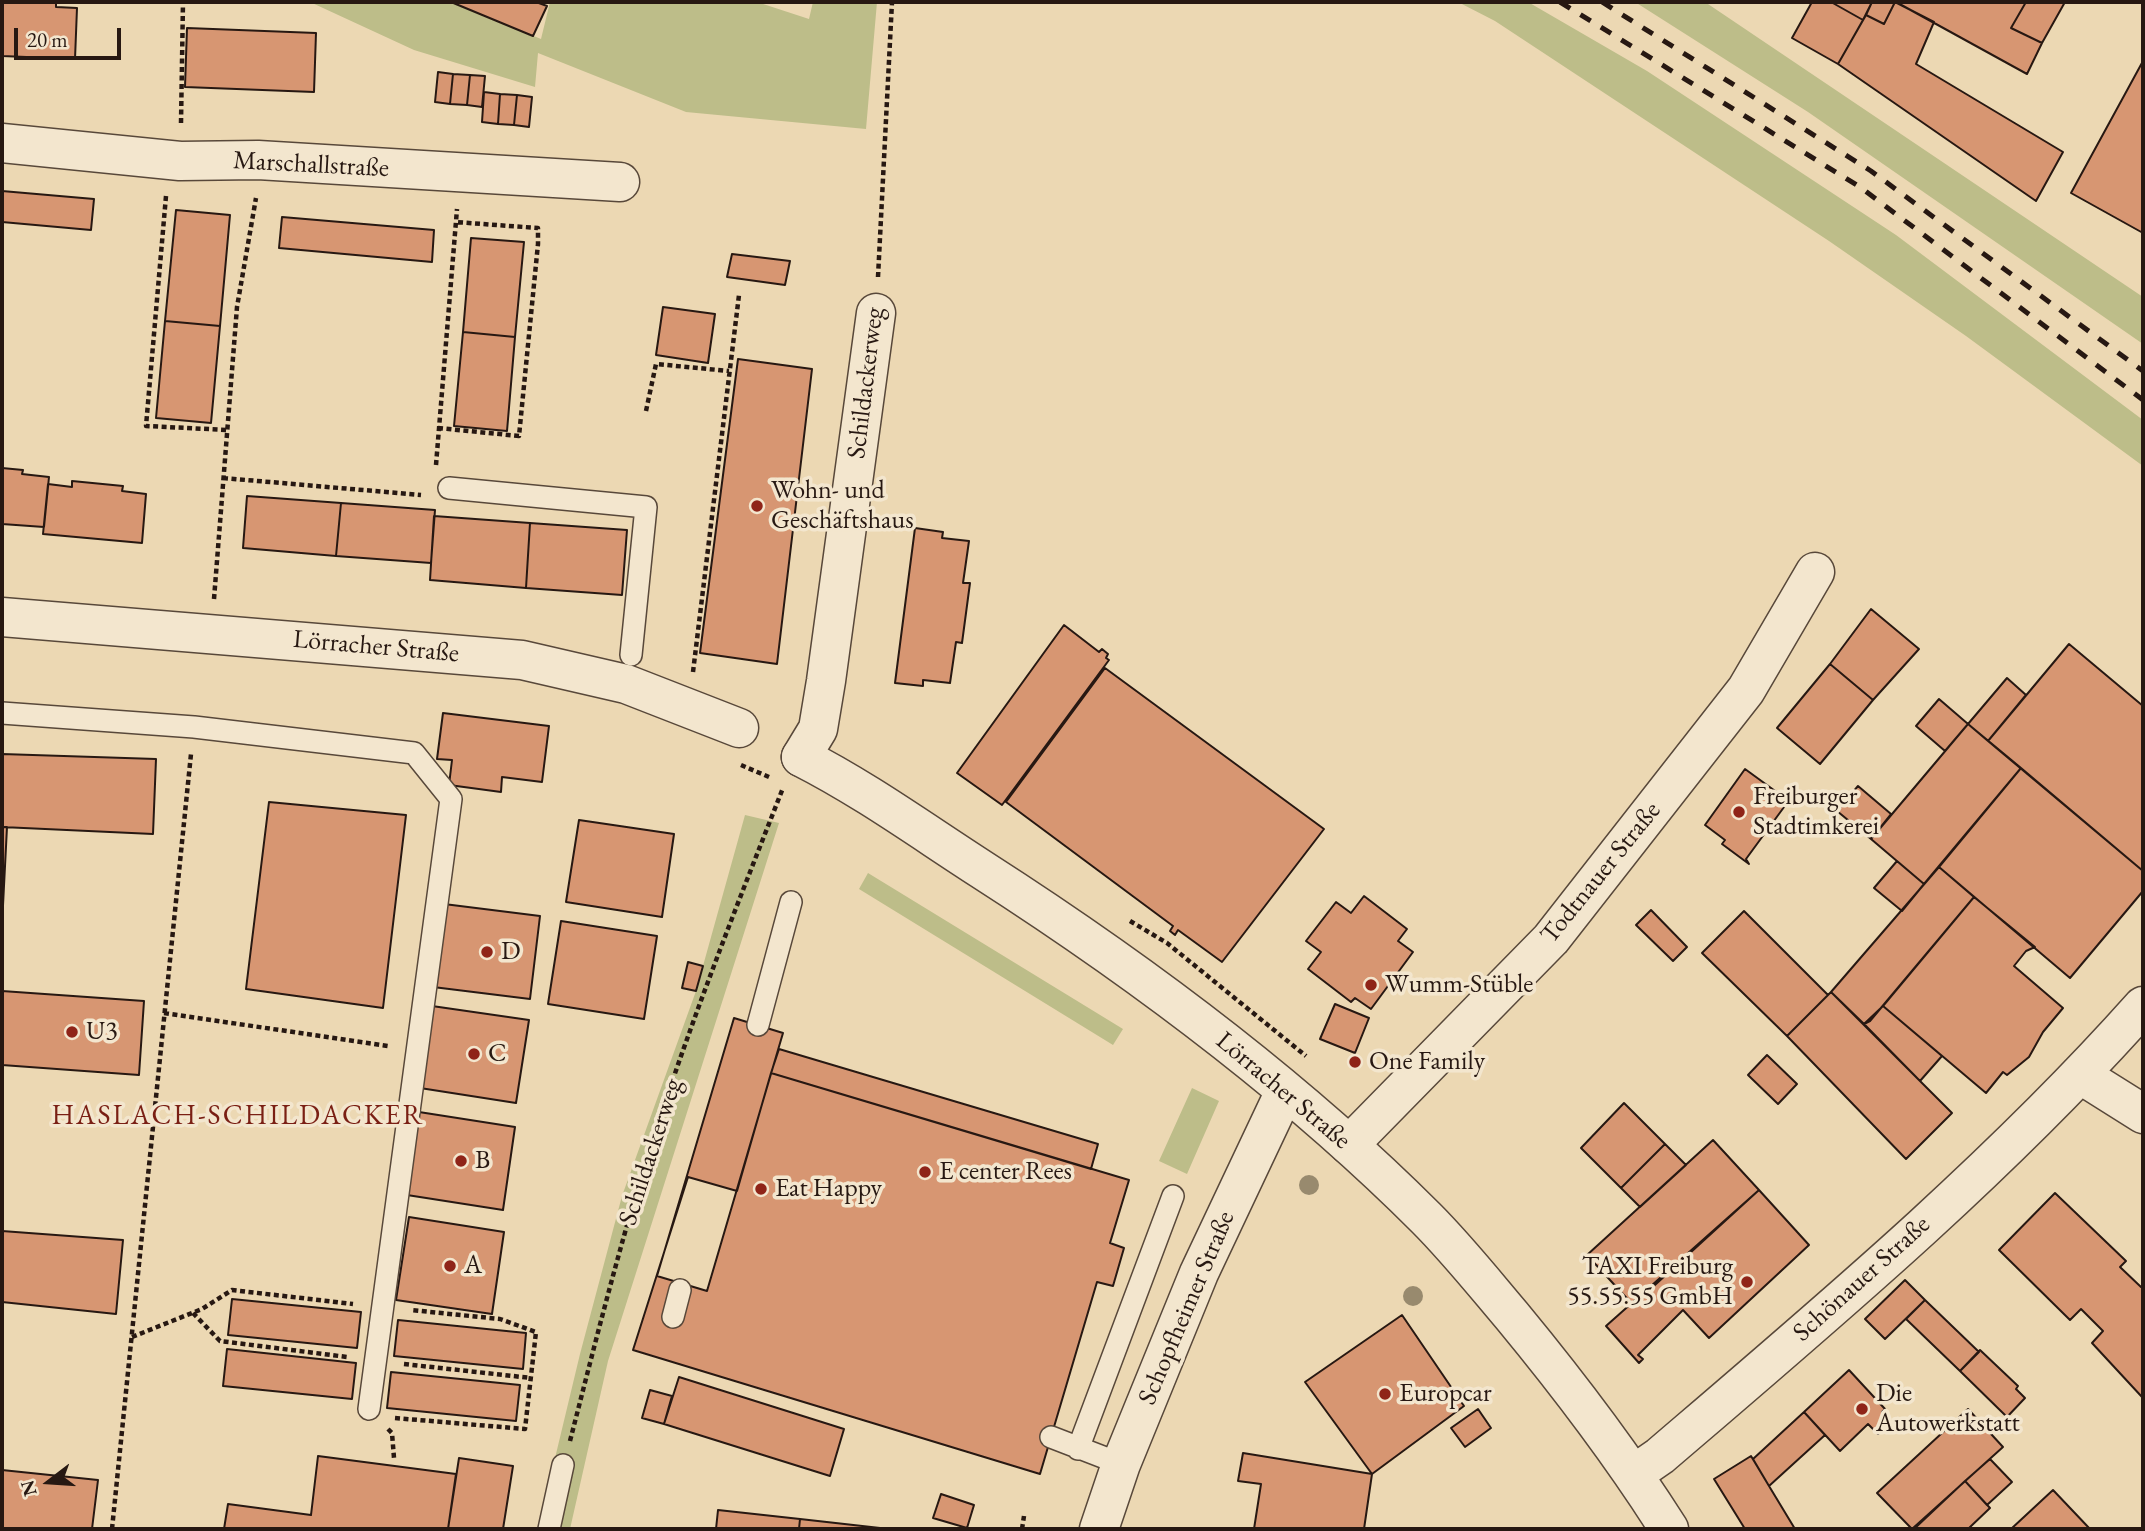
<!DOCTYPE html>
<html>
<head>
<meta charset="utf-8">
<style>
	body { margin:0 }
	#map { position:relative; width:2145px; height:1531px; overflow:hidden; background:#ecd8b3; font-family:"EB Garamond",serif }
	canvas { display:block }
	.frame { position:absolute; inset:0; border:4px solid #271812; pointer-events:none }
	.north { position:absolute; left:14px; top:1447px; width:70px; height:70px; -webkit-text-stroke:5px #f3e6ce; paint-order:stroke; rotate:253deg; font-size:19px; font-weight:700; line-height:28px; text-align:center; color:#271812 }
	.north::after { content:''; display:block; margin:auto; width:24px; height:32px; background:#271812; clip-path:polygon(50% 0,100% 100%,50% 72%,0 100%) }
	.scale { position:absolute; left:14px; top:28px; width:107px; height:32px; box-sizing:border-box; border:4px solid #271812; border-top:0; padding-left:9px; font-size:21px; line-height:24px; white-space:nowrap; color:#271812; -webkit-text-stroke:5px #f3e6ce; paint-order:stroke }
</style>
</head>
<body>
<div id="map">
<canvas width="2145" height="1531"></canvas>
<div class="frame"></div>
<div class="north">N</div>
<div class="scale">20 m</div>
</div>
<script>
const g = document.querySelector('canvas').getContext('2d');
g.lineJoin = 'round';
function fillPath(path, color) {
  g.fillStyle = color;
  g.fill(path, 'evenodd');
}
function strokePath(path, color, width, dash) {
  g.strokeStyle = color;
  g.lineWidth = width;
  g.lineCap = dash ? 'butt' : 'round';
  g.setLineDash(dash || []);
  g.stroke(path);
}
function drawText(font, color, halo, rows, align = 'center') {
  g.font = font + ' "EB Garamond",serif';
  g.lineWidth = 7;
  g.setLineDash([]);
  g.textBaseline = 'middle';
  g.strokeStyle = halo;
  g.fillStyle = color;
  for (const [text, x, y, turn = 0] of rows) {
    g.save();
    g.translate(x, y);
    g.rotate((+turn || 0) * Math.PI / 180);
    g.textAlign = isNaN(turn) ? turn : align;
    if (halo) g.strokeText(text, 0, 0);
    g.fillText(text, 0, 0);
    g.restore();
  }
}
const green = new Path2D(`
	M310,2H451L541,39L550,2H757L809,19L813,2H877L866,129L686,112L538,53L535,87L414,50Z
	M1458,2H1528L1647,71L1896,235L2143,420V466L1966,336L1829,241L1495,21Z
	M1635,2H1705L2143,297V344L1808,112Z
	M745,815L779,823L608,1361L570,1529H538L580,1354L622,1196L696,991Z
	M868,873L1123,1029L1113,1045L859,889Z
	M1192,1088L1219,1101L1187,1174L1159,1161Z`);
const building = new Path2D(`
	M2,2H56V7L77,8L75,59L2,56Z
	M451,2H536L547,6L533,36Z
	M1812,2H1831L1863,20L1838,64L1792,38Z
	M1831,2H1872L1863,20Z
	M1872,2H1895L1884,24L1866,15Z
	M1895,2L1934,22L1916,64L2063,152L2036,201L1838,64L1866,15L1884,24Z
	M1896,2H2026L2011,28L2042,43L2027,74Z
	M2026,2H2065L2042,43L2011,28Z
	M187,28L316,33L314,92L185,87Z
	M2143,61V233L2071,193Z
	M438,72L453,74L450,104L435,102Z
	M453,74L470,75L467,105L450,104Z
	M470,75L485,76L482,107L467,105Z
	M484,92L500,94L498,124L482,122Z
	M500,94L517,95L514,125L498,124Z
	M517,95L532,97L529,127L514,125Z
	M2,191L94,199L91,230L2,222Z
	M176,210L230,215L220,326L165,321Z
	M282,217L434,230L432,262L279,248Z
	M471,238L524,242L515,337L463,332Z
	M732,254L790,261L785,285L727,277Z
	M663,307L715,314L708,363L656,355Z
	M165,321L220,326L211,423L156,418Z
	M463,332L515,337L507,431L454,426Z
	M738,359L812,369L777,664L700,653Z
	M2,468L23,470L22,474L49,477L44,527L2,524Z
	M72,481L123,486L122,491L146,494L142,543L43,534L48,484L72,487Z
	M247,496L341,503L336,556L243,548Z
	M341,503L435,510L431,563L336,556Z
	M434,516L530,523L526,588L430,580Z
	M530,523L627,530L622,595L526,588Z
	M915,528L943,532L942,538L969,541L963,583H970L962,643L956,642L950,683L923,680V686L895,683Z
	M1871,609L1919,649L1873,700L1830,664Z
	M1064,625L1099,652L1102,649L1108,654L1106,658L1109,660L1002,805L957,773Z
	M2069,644L2143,706V871L1988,741Z
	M1830,664L1873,700L1820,764L1777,728Z
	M1105,668L1324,829L1222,962L1178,930L1175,935L1170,931L1173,926L1006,802Z
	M2007,678L2026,695L1988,741L1968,724Z
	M1939,699L1968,724L1945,751L1916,726Z
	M443,713L549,726L542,782L502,777L501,792L449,785L452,760L437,759Z
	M1968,724L2021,768L1924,884L1871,839Z
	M2,754L156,759L153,834L2,827Z
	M2021,768L2143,871V891L2070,978L1939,867Z
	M1745,769L1793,804L1787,803L1746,859L1749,864L1722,844L1725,840L1705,825Z
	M1858,786L1891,814L1871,839L1837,811Z
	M269,802L406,815L383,1008L246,989Z
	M579,820L674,834L662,917L566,902Z
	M2,827H7L2,925Z
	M1897,861L1924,884L1902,911L1874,888Z
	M1939,867L1974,897L1870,1021L1864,1024L1831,992Z
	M1364,896L1407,929L1398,941L1413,952L1371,1009L1355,998L1351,1002L1308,969L1321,952L1306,941L1336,902L1351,913Z
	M1974,897L2035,947L2026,951L2014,966L2063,1008L2043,1032L2029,1057L2007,1075L2003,1072L1986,1093L1883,1006Z
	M444,904L540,916L530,999L433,987Z
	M1651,910L1687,947L1673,961L1636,925Z
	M1744,911L1828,995L1787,1036L1702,953Z
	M561,921L657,936L644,1019L548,1004Z
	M688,962L703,966L696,991L682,988Z
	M2,991L144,1001L139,1075L2,1065Z
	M1831,992L1952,1113L1906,1159L1787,1036Z
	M1335,1004L1369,1018L1355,1053L1320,1039Z
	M432,1006L529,1020L516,1103L420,1088Z
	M1883,1006L1942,1056L1920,1081L1864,1024Z
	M734,1018L783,1033L707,1291L657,1276Z
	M779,1049L1098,1144L1091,1169L771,1073Z
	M1767,1055L1797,1084L1778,1104L1748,1075Z
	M771,1073L1129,1180L1110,1243L1124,1248L1113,1286L1097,1282L1040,1474L633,1350L688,1177L737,1191Z
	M1624,1103L1665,1144L1621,1188L1581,1148Z
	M419,1112L515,1127L503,1210L407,1195Z
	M1713,1140L1759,1190L1633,1305L1587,1255Z
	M1665,1144L1686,1165L1640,1207L1621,1188Z
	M1759,1190L1809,1245L1709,1338L1683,1310L1638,1355L1643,1359L1639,1363L1606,1326Z
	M2055,1193L2126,1261L2120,1267L2141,1287L2143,1285L2142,1397L2092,1343L2103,1331L2081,1309L2070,1320L1999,1250Z
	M409,1217L504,1232L492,1314L396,1300Z
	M2,1231L123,1240L116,1314L2,1302Z
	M1905,1280L1925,1300L1885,1339L1865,1319Z
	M232,1299L361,1312L357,1348L228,1335Z
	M1925,1300L1979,1352L1960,1371L1906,1319Z
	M1402,1315L1464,1406L1372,1474L1305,1382Z
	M398,1320L526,1333L523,1369L394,1356Z
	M227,1349L356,1363L352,1399L223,1386Z
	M1980,1350L2018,1386L2016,1389L2025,1398L2007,1417L1960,1371Z
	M1849,1370L1885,1409L1882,1412L1891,1421L1878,1434L1868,1424L1840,1451L1804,1412Z
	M391,1372L520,1385L516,1421L387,1408Z
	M679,1377L844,1429L830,1476L664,1424Z
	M650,1390L672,1396L664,1424L642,1418Z
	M1478,1409L1491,1428L1465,1447L1451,1428Z
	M1968,1409L2003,1447L1912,1529L1877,1493Z
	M1804,1412L1825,1435L1769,1486L1753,1459Z
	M1243,1453L1372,1474L1364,1529H1254L1261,1484L1238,1481Z
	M318,1456L456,1474L448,1529H224L228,1504L311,1515Z
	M1751,1456L1769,1486L1795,1529H1745L1714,1479Z
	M459,1458L513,1466L503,1529H448Z
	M1990,1459L2012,1482L1987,1505L1965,1481Z
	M2,1470L98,1480L92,1529H2Z
	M1965,1481L1990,1508L1968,1529H1914Z
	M2053,1490L2090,1529H2011Z
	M941,1494L974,1505L967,1528L933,1518Z
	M718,1510L800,1519L799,1529H716Z
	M800,1519L889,1529H799Z`);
const path = new Path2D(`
	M181,123L183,2
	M166,196L146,426L227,430
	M878,277L892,2
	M646,411L656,364L729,371
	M438,428L519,436L538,244V228L455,222
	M436,465L457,209
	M223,478L421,495
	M214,599L237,307L256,198
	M693,672L739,295
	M741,765L769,777
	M1130,921L1167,943L1306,1056
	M164,1013L388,1046
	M193,1313L220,1341L347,1357
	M132,1337L202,1309L232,1290L353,1304
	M404,1364L531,1378
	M395,1418L525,1429L536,1332L500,1319L411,1310
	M388,1429L392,1433L394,1458
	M570,1441C597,1336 623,1231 657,1127C694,1013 739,900 783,788
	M112,1529L191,754
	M1022,1529L1024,1516`);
const service = new Path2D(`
	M449,488L646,507L631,655
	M2,713L194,727L414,753L451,799L369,1409
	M758,1025L791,902
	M673,1317L680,1290
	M1051,1437L1121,1464
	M1078,1449L1173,1196
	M549,1529L563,1465`);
const minor = new Path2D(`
	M2,143L180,161L258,160L620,182
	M801,757L818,729L826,681L876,313
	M2081,1075L2143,1114
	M1349,1145L1551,939L1746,690L1815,572
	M1634,1474L1660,1456C1827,1313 1997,1170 2143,1006
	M1099,1529L1121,1464L1199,1273L1285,1091`);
const tertiary = new Path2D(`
	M2,617L522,660L626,684L739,728
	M801,757C864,789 922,831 981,869C1140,971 1293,1085 1426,1218C1457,1249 1484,1283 1512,1316C1569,1385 1621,1453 1669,1529`);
const rail = new Path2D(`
	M1560,2L1860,187L2143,400
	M1602,2L1871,171L2143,371`);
const trees = [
	[1309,1185],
	[1413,1296]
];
const markers = [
	[757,506,7,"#8f2418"],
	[1739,812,7,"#8f2418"],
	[487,952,7,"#8f2418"],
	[1371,985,7,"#8f2418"],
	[72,1032,7,"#8f2418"],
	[474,1054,7,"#8f2418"],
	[1355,1062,7,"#8f2418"],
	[461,1161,7,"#8f2418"],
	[925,1172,7,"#8f2418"],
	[761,1189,7,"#8f2418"],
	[450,1266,7,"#8f2418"],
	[1747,1282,7,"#8f2418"],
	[1385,1394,7,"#8f2418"],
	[1862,1409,7,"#8f2418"]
];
const streetNames = [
	["Marschallstraße",311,165,3],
	["Schildackerweg",866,383,-83],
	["Lörracher Straße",376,647,5],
	["Todtnauer Straße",1601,873,-51],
	["Lörracher Straße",1283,1091,40],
	["Schildackerweg",651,1152,-72],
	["Schönauer Straße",1862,1279,-42],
	["Schopfheimer Straße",1187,1308,-67]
];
const poiNames = [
	["Wohn- und",771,491],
	["Geschäftshaus",771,521],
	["Freiburger",1753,797],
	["Stadtimkerei",1753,827],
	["D",501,952],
	["Wumm-Stüble",1385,985],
	["U3",86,1032],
	["C",488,1054],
	["One Family",1369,1062],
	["B",475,1161],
	["E center Rees",939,1172],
	["Eat Happy",775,1189],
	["A",464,1266],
	["TAXI Freiburg",1733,1267,"right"],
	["55.55.55 GmbH",1733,1297,"right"],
	["Europcar",1399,1394],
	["Die",1876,1394],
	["Autowerkstatt",1876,1424]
];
const neighbourhoodNames = [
	["HASLACH-SCHILDACKER",238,1116]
];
fillPath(green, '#bdbd89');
fillPath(building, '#d79672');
strokePath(building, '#271812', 2);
strokePath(service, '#58483a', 24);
strokePath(minor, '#58483a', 41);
strokePath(tertiary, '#58483a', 41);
strokePath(path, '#271812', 4.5, [5, 3.5]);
strokePath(service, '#f3e6ce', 21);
strokePath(minor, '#f3e6ce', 38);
strokePath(tertiary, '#f3e6ce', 38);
strokePath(rail, '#271812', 5, [12, 12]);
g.fillStyle = '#988a6e';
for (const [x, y] of trees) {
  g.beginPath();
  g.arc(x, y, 10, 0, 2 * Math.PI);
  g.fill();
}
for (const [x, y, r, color] of markers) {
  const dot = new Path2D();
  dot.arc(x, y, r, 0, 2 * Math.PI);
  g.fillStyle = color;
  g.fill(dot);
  strokePath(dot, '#f3e6ce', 2.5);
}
drawText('26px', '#271812', '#f3e6ce', streetNames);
drawText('26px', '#271812', '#f3e6ce', poiNames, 'left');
g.letterSpacing = '2px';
drawText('28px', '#7a1f14', '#f3e6ce', neighbourhoodNames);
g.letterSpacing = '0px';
</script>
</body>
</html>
